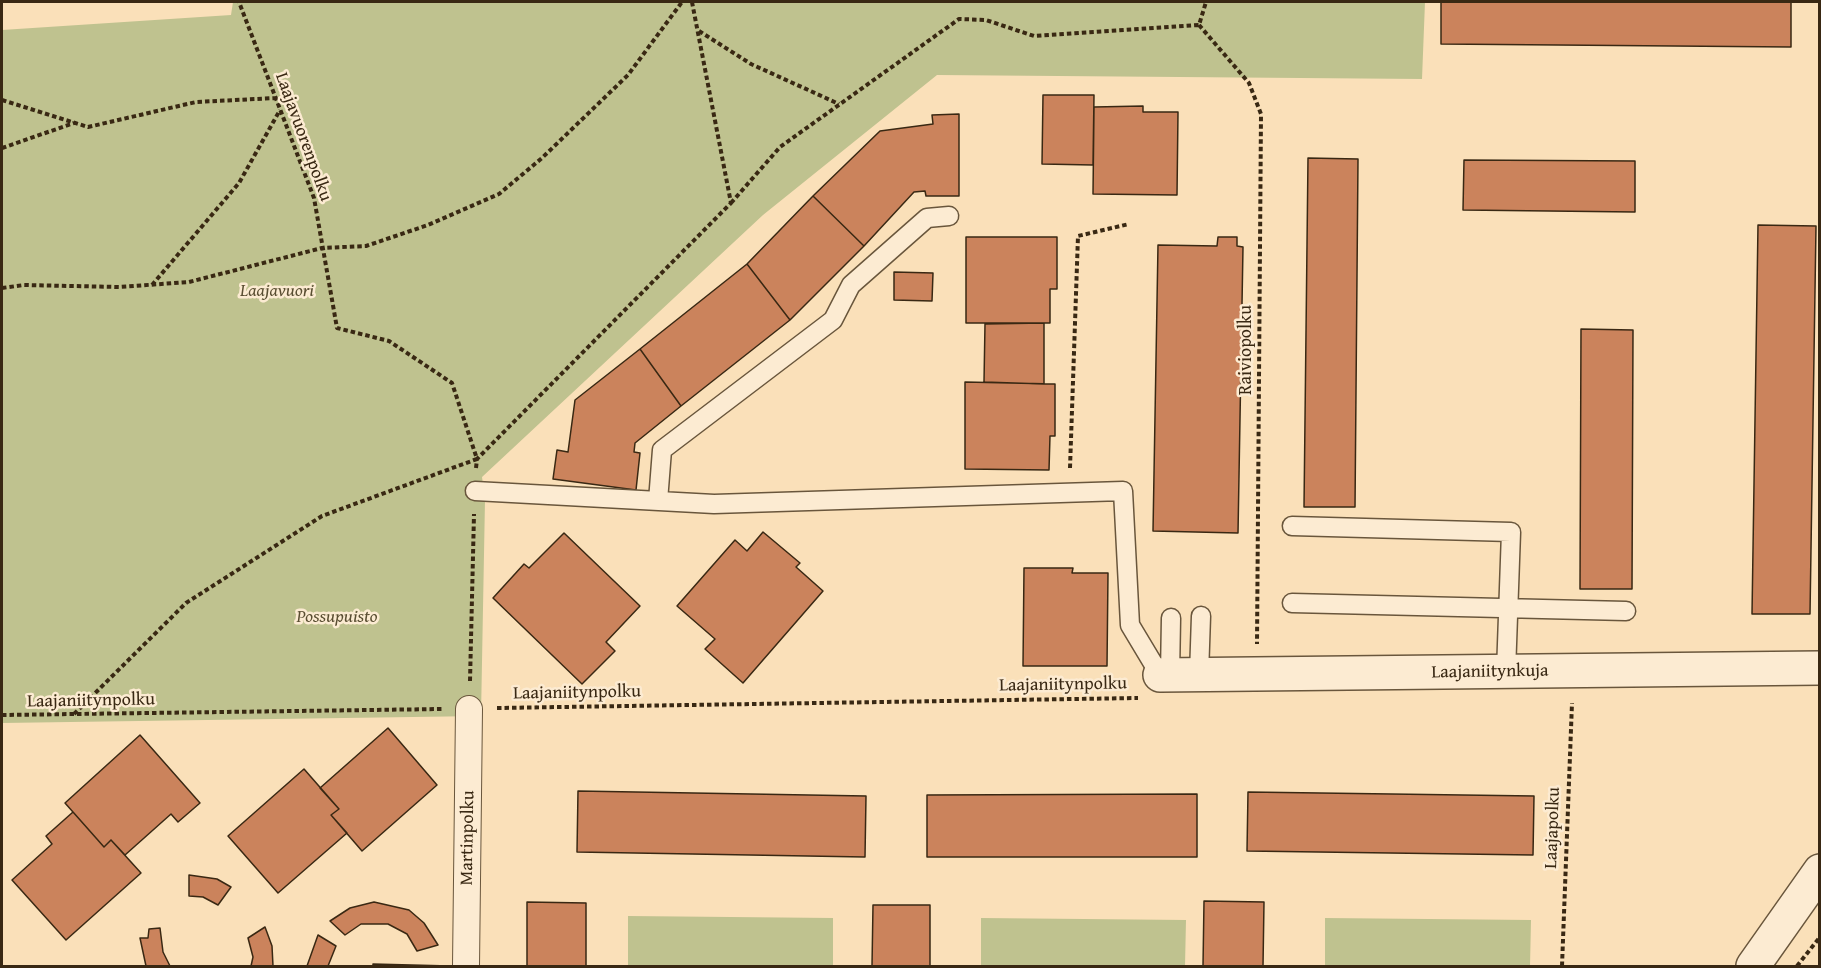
<!DOCTYPE html>
<html>
<head>
<meta charset="utf-8">
<style>
	body { margin:0 }
	#map { position:relative; width:1821px; height:968px; overflow:hidden; background:#fae0b9; font-family:"Gentium Book Plus",serif }
	canvas { display:block }
	.frame { position:absolute; inset:0; border:3px solid #392813; pointer-events:none }
</style>
</head>
<body>
<div id="map">
<canvas width="1821" height="968"></canvas>
<div class="frame"></div>
</div>
<script>
const g = document.querySelector('canvas').getContext('2d');
g.lineJoin = 'round';
function fillPath(path, color) {
  g.fillStyle = color;
  g.fill(path, 'evenodd');
}
function strokePath(path, color, width, dash) {
  g.strokeStyle = color;
  g.lineWidth = width;
  g.lineCap = dash ? 'butt' : 'round';
  g.setLineDash(dash || []);
  g.stroke(path);
}
function drawText(font, color, halo, rows, align = 'center') {
  g.font = font + ' "Gentium Book Plus",serif';
  g.lineWidth = 5;
  g.setLineDash([]);
  g.textBaseline = 'middle';
  g.strokeStyle = halo;
  g.fillStyle = color;
  for (const [text, x, y, turn = 0] of rows) {
    g.save();
    g.translate(x, y);
    g.rotate((+turn || 0) * Math.PI / 180);
    g.textAlign = isNaN(turn) ? turn : align;
    if (halo) g.strokeText(text, 0, 0);
    g.fillText(text, 0, 0);
    g.restore();
  }
}
const green = new Path2D(`
	M233,2H1425L1422,79L937,75L763,215L482,477L485,500L481,716L2,723V30L231,15Z
	M628,916L833,918V966H628Z
	M981,918L1186,920L1185,966H981Z
	M1325,918L1531,920L1530,966H1325Z`);
const building = new Path2D(`
	M1441,2H1791V47L1441,44Z
	M1043,95H1094L1093,165L1042,164Z
	M1143,106V112H1178L1177,195L1093,194L1094,107Z
	M959,114V196H926L925,191L914,192L864,246L813,196L880,131L933,124L932,115Z
	M1308,158L1358,159L1355,507H1304Z
	M1464,160L1635,161V212L1463,210Z
	M813,196L864,246L790,320L747,264Z
	M1758,225L1816,226L1810,614H1752Z
	M966,237H1057V289H1050V323H966Z
	M1218,237H1237V246L1243,247L1238,533L1153,531L1158,245L1217,246Z
	M747,264L790,320L681,406L640,349Z
	M894,272L933,273L932,301L894,300Z
	M1044,323V384L984,382L985,324Z
	M1581,329L1633,330L1632,589H1580Z
	M640,349L681,406L635,443L634,452L640,453L636,490L553,479L557,450L568,452L575,400Z
	M965,382L1055,384V436H1050L1049,470L965,469Z
	M763,532L800,563L796,567L823,591L743,683L705,649L715,639L677,606L735,540L747,551Z
	M564,533L640,606L606,642L615,651L582,684L493,598L524,564L529,568Z
	M1024,568H1073L1072,573H1108L1107,666H1023Z
	M388,728L437,785L362,851L331,815L339,809L320,788Z
	M140,735L200,803L178,822L171,814L125,855L111,840L104,847L65,803Z
	M304,769L339,809L331,815L347,833L278,893L228,836Z
	M578,791L866,796L865,857L577,852Z
	M1248,792L1534,796L1533,855L1247,851Z
	M1197,794V857H927V795Z
	M73,812L104,847L111,840L141,873L66,940L12,880L52,844L46,836Z
	M189,875L217,879L231,887L218,905L203,897L189,896Z
	M1204,901L1264,902L1263,966H1203Z
	M374,902L409,910L424,923L438,945L417,951L407,934L388,924H361L345,935L330,921L350,908Z
	M527,902L586,903V966H527Z
	M873,905H930V966H872Z
	M265,927L272,946L273,966H251L253,957L248,938Z
	M160,928L163,952L170,966H146L140,938H148L149,929Z
	M318,935L336,946L328,966H307Z
	M373,964L450,966H373Z`);
const path = new Path2D(`
	M1199,25L1249,83L1261,114L1257,644
	M699,31L751,64L839,104
	M2,100L88,127L196,102L276,98
	M2,148L74,123
	M731,203L780,147L959,19L986,20L1034,36L1199,25L1206,2
	M152,285L239,183L280,110
	M2,288L24,285L119,287L189,282L322,248L366,246L428,225L499,194L542,158L628,75L682,2
	M476,468L477,459L731,203L692,2
	M1070,468L1078,236L1129,224
	M470,681L474,514
	M497,708L1138,698
	M74,714L186,603L322,516L477,459L452,383L389,341L337,328L314,198L239,2
	M2,715L442,709
	M1562,966L1572,703
	M1797,966L1820,937`);
const service = new Path2D(`
	M475,491L714,504L1123,491L1130,625L1160,675
	M658,501L662,450L833,320L851,285L927,218L949,216
	M1292,526L1511,532L1506,672
	M1292,603L1626,611
	M1170,675L1171,618
	M1199,675L1201,616`);
const pedestrian = new Path2D(`
	M466,966L469,709`);
const minor = new Path2D(`
	M1160,675L1820,668
	M1753,966L1820,871`);
const streetNames = [
	["Laajavuorenpolku",303,137,70],
	["Raiviopolku",1246,350,-90],
	["Laajaniitynkuja",1490,672,-1],
	["Laajaniitynpolku",1063,685,-1],
	["Laajaniitynpolku",577,693,-1],
	["Laajaniitynpolku",91,701,-1],
	["Laajapolku",1553,828,-88],
	["Martinpolku",468,838,-89]
];
const parkNames = [
	["Laajavuori",277,291],
	["Possupuisto",337,617]
];
fillPath(green, '#bfc28f');
fillPath(building, '#cb835c');
strokePath(building, '#392813', 1.5);
strokePath(service, '#69563c', 21);
strokePath(pedestrian, '#69563c', 28);
strokePath(minor, '#69563c', 36);
strokePath(path, '#392813', 4, [4.5, 3]);
strokePath(service, '#fcebd2', 18);
strokePath(pedestrian, '#fcebd2', 26);
strokePath(minor, '#fcebd2', 33);
drawText('18px', '#392813', '#fcebd2', streetNames);
drawText('italic 18px', '#5a4e32', '#fcebd2', parkNames);
</script>
</body>
</html>
